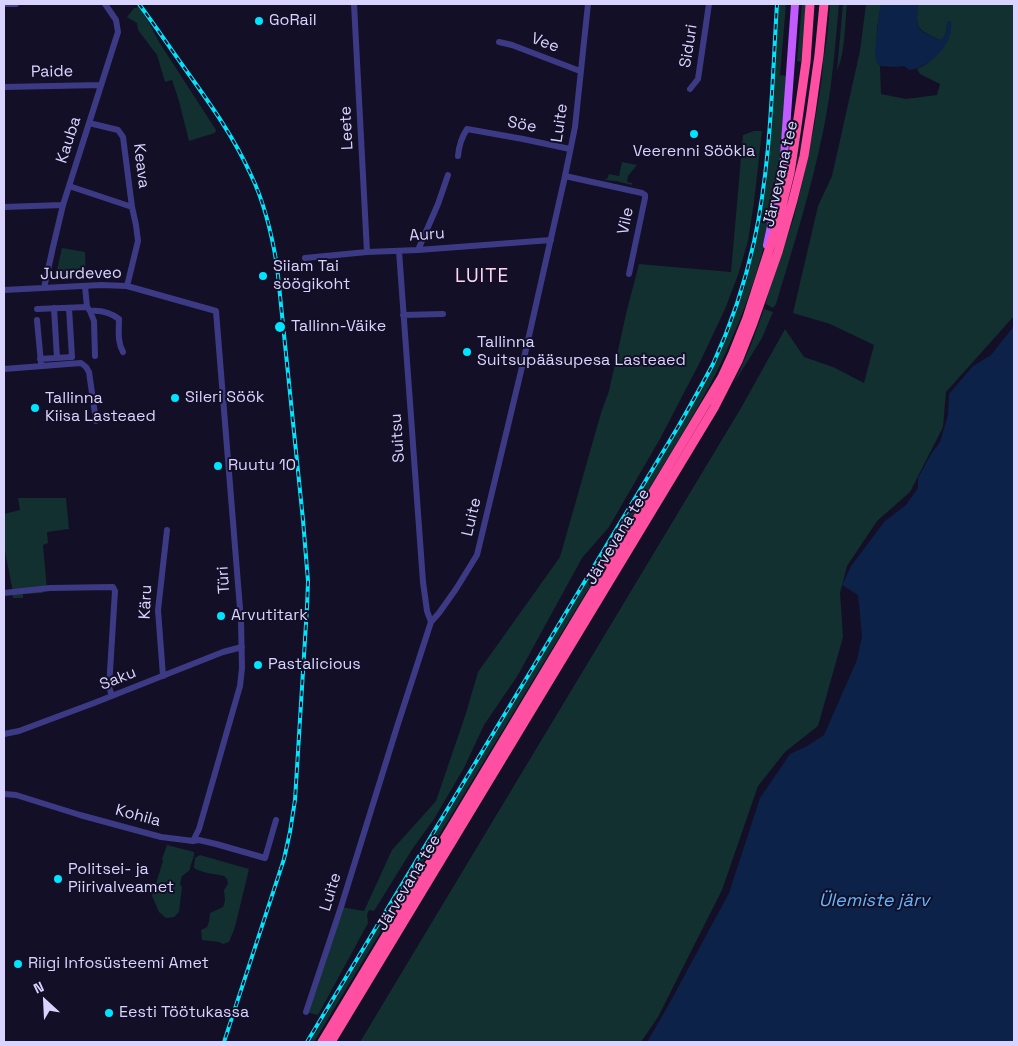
<!DOCTYPE html>
<html>
<head>
<meta charset="utf-8">
<style>
	body { margin:0 }
	#map { position:relative; width:1018px; height:1046px; overflow:hidden; background:#130f26; font-family:"Space Grotesk",sans-serif }
	canvas { display:block }
	.frame { position:absolute; inset:0; border:5px solid #d9d4ff; pointer-events:none }
	.north { position:absolute; left:20px; top:976px; width:50px; height:50px; -webkit-text-stroke:4px #130f26; paint-order:stroke; rotate:335deg; font-size:14px; font-weight:700; line-height:20px; text-align:center; color:#d9d4ff }
	.north::after { content:''; display:block; margin:auto; width:18px; height:22px; background:#d9d4ff; clip-path:polygon(50% 0,100% 100%,50% 72%,0 100%) }
</style>
</head>
<body>
<div id="map">
<canvas width="1018" height="1046"></canvas>
<div class="frame"></div>
<div class="north">N</div>
</div>
<script>
const g = document.querySelector('canvas').getContext('2d');
g.lineJoin = 'round';
function fillPath(path, color) {
  g.fillStyle = color;
  g.fill(path, 'evenodd');
}
function strokePath(path, color, width, dash) {
  g.strokeStyle = color;
  g.lineWidth = width;
  g.lineCap = dash ? 'butt' : 'round';
  g.setLineDash(dash || []);
  g.stroke(path);
}
function drawText(font, color, halo, rows, align = 'center') {
  g.font = font + ' "Space Grotesk",sans-serif';
  g.lineWidth = 4;
  g.setLineDash([]);
  g.textBaseline = 'middle';
  g.strokeStyle = halo;
  g.fillStyle = color;
  for (const [text, x, y, turn = 0] of rows) {
    g.save();
    g.translate(x, y);
    g.rotate((+turn || 0) * Math.PI / 180);
    g.textAlign = isNaN(turn) ? turn : align;
    if (halo) g.strokeText(text, 0, 0);
    g.fillText(text, 0, 0);
    g.restore();
  }
}
const green = new Path2D(`
	M779,4H786L780,75L786,76C785,89 786,101 785,114C784,133 782,152 779,171C771,230 754,290 729,345C717,374 701,401 685,429L314,1042H310L638,497L713,368L735,315L746,283L755,247L766,187L769,155Z
	M802,4H806L801,62L797,61Z
	M830,4H839C835,47 832,90 823,132C811,191 793,247 776,304L773,308L766,304L768,294L794,217L804,175L814,127L822,78L823,61L827,39Z
	M843,4H847C845,21 845,56 837,70Z
	M866,4H881L877,29L876,61L880,66L881,94L906,99L937,95L940,84L920,74L917,69L928,63L948,40L947,21C947,28 947,36 941,40C935,39 931,35 926,33C912,25 919,16 917,4H1014V316L946,392L943,427L910,492L877,521L847,566L840,593L843,637L818,726L785,752L758,786L722,890L658,1017L641,1042H360L741,408L785,329L804,357L833,367L864,383L874,345L830,324L793,313L818,206L832,176L860,51Z
	M139,7L148,21L159,42L216,130L215,133L189,141L179,101L172,80L165,82L157,55L138,30L137,23L127,17L134,8Z
	M754,131H762L754,202L748,241L738,275L725,309L701,360L661,437L609,527L582,558L518,675L484,725L464,768L434,819L413,848L374,911L369,910L367,915L368,923L318,1015L306,1012L341,907L364,911L392,850L436,801L466,713L478,672L560,557L601,413L609,391L626,314L639,264L731,272L743,135Z
	M622,162L637,165L628,176L627,182L632,183V185L616,181L603,180L607,179L609,174L619,176Z
	M62,248L85,252L86,278L55,279Z
	M764,309L773,312L762,338L734,383L751,345Z
	M18,498H66L69,529L47,532L48,543L43,545L47,590H43V593L23,594V598H13L12,587L4,546V514L20,510Z
	M167,845L194,852C195,858 190,863 190,870L182,876L180,884L182,887L179,912L174,917L166,918L159,912L152,896L163,861L162,859Z
	M200,855L249,869L235,927L229,942L223,944L219,942L202,940L201,930L207,927L209,922L210,913L223,907L225,901L224,890L228,884L227,879L224,876C215,874 202,873 194,868L195,858Z`);
const water = new Path2D(`
	M881,4H917C919,13 914,25 922,31C924,33 927,33 930,35C933,37 936,39 940,40C947,36 947,28 947,21H951C954,44 931,67 909,70L904,66L894,67L880,66L876,61L875,53L878,22Z
	M1014,326V1042H647L668,1006L729,893L760,798L790,754L807,746L824,735L857,660L862,636L858,595L842,585L851,566L885,521L906,505L918,488V478L931,454L940,442L948,415L949,394L973,366L991,355Z`);
const minor = new Path2D(`
	M4,4H16
	M354,4L367,252
	M499,42L512,45L580,71
	M4,87L101,85
	M690,89L698,79L709,4
	M89,123L118,130L123,137L132,207L136,225L138,241L127,286
	M458,156C459,145 461,138 467,129L523,139L570,149
	M565,176L642,193L645,195V198L629,274
	M69,186L132,207
	M4,207L63,205
	M418,250L438,204L448,175
	M399,251L423,582L427,611L431,622
	M305,258L367,252L418,250L551,240
	M85,286L87,307L90,311L94,321L95,356
	M44,288L53,247L63,205L118,32L116,20L105,4
	M4,290L101,285L127,286L216,311L241,621L242,668L240,686L199,829L193,841
	M54,308L57,358
	M37,309L87,307
	M90,311C100,310 111,313 119,319C119,330 117,341 123,352
	M403,315L443,314
	M37,320L41,363
	M40,359L72,357L69,308
	M4,369L81,363L86,367L89,372L96,421
	M4,593L50,588L113,587L115,591L109,687L112,696
	M163,676L158,610L167,530
	M4,734L19,731L94,703L223,652L242,647
	M4,794L16,795L80,815L161,837L193,841L199,840L216,844L265,858L276,820
	M306,1012L341,907L396,730L431,622L439,613L456,589L477,555L522,367L565,176L575,127L588,4`);
const major = new Path2D(`
	M767,245L783,170L795,4`);
const highway = new Path2D(`
	M322,1042L722,377L733,353L747,318L778,222L790,173L794,147L806,62L810,4
	M331,1042L714,408L738,361L753,323L778,252L793,200L804,156L811,112L819,55L824,4`);
const rail = new Path2D(`
	M139,4C154,24 168,45 183,66C208,101 233,135 251,175C265,204 272,235 277,266L303,520L308,581L307,607L295,800L290,832L284,859L224,1042
	M307,1042L678,427C690,406 702,385 713,364C731,325 745,283 754,242C771,164 772,83 777,4`);
const markers = [
	[259,21,5,"#00e5ff"],
	[694,134,5,"#00e5ff"],
	[263,276,5,"#00e5ff"],
	[280,327,6,"#00e5ff"],
	[467,352,5,"#00e5ff"],
	[175,398,5,"#00e5ff"],
	[35,408,5,"#00e5ff"],
	[218,466,5,"#00e5ff"],
	[221,616,5,"#00e5ff"],
	[258,665,5,"#00e5ff"],
	[58,879,5,"#00e5ff"],
	[18,964,5,"#00e5ff"],
	[109,1013,5,"#00e5ff"]
];
const poiNames = [
	["GoRail",269,21],
	["Veerenni Söökla",694,152,"center"],
	["Siiam Tai",273,267],
	["söögikoht",273,285],
	["Tallinn-Väike",291,327],
	["Tallinna",477,343],
	["Suitsupääsupesa Lasteaed",477,361],
	["Sileri Söök",185,398],
	["Tallinna",45,399],
	["Kiisa Lasteaed",45,417],
	["Ruutu 10",228,466],
	["Arvutitark",231,616],
	["Pastalicious",268,665],
	["Politsei- ja",68,870],
	["Piirivalveamet",68,888],
	["Riigi Infosüsteemi Amet",28,964],
	["Eesti Töötukassa",119,1013]
];
const streetNames = [
	["Vee",545,43,20],
	["Siduri",689,46,-81],
	["Paide",52,72,-1],
	["Luite",560,123,-82],
	["Söe",522,125,11],
	["Leete",347,128,-93],
	["Kauba",69,140,-72],
	["Keava",141,166,83],
	["Järvevana tee",781,174,-77],
	["Vile",626,221,-78],
	["Auru",427,235,-4],
	["Juurdeveo",81,274,-1],
	["Suitsu",398,438,-94],
	["Luite",472,517,-77],
	["Järvevana tee",618,537,-59],
	["Türi",224,580,-94],
	["Käru",146,602,-87],
	["Saku",118,679,-22],
	["Kohila",138,816,15],
	["Järvevana tee",409,883,-59],
	["Luite",331,892,-73]
];
const waterNames = [
	["Ülemiste järv",874,901]
];
const quarterNames = [
	["LUITE",482,277]
];
fillPath(green, '#12302f');
fillPath(water, '#0c2248');
strokePath(minor, '#3d3a85', 6);
strokePath(major, '#c25bff', 8);
strokePath(highway, '#ff4fa3', 9);
strokePath(rail, '#00e5ff', 4);
strokePath(rail, '#130f26', 2, [5.5]);
for (const [x, y, r, color] of markers) {
  const dot = new Path2D();
  dot.arc(x, y, r, 0, 2 * Math.PI);
  g.fillStyle = color;
  g.fill(dot);
  strokePath(dot, '#130f26', 2);
}
drawText('16px', '#d9d4ff', '#130f26', poiNames, 'left');
drawText('16px', '#d9d4ff', '#130f26', streetNames);
drawText('italic 18px', '#62b6ff', '#130f26', waterNames);
g.letterSpacing = '1px';
drawText('19px', '#ffd6f0', '#130f26', quarterNames);
g.letterSpacing = '0px';
</script>
</body>
</html>
